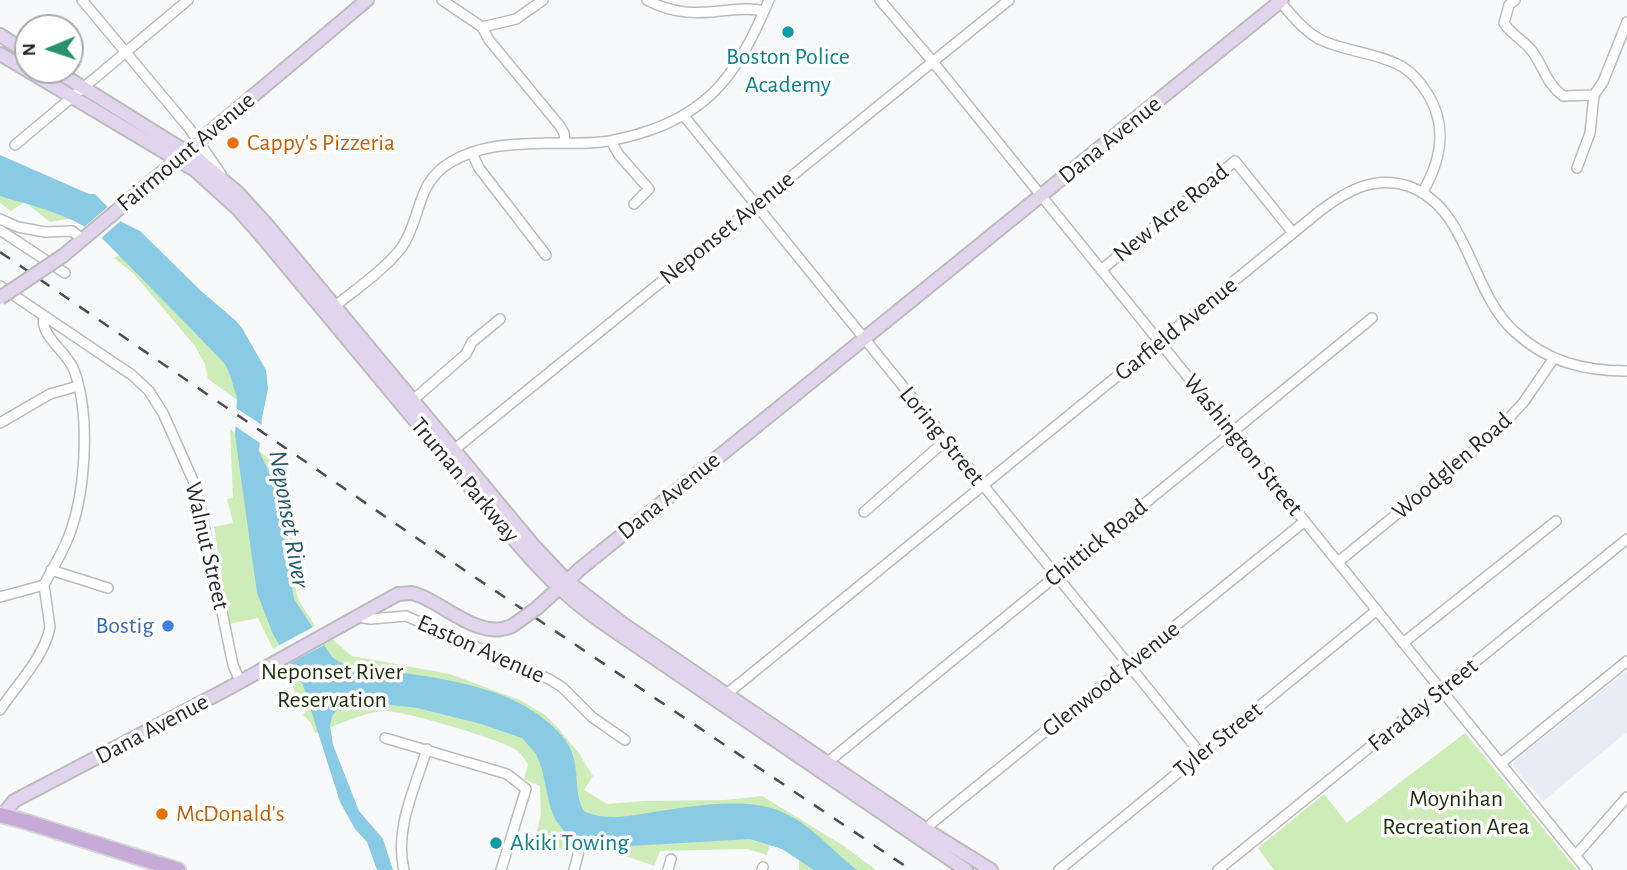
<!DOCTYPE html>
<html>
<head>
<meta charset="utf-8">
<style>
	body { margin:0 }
	#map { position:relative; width:1627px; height:870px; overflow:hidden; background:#f8f9fb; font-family:"Alegreya Sans",sans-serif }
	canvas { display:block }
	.north { position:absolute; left:14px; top:14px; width:70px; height:70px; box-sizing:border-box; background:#fff; border:2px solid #aaaaab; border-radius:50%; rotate:268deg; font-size:19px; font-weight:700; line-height:28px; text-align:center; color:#2a2b2c }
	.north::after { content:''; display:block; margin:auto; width:24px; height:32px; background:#289170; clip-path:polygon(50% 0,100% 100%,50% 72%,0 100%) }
</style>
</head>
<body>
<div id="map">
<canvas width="1627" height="870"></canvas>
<div class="north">N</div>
</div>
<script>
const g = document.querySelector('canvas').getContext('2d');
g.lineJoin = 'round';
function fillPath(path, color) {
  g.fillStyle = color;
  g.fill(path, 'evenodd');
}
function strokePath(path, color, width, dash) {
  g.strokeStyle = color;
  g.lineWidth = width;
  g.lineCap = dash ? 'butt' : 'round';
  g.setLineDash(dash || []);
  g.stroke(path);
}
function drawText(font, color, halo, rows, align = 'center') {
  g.font = font + ' "Alegreya Sans",sans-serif';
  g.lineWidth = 7;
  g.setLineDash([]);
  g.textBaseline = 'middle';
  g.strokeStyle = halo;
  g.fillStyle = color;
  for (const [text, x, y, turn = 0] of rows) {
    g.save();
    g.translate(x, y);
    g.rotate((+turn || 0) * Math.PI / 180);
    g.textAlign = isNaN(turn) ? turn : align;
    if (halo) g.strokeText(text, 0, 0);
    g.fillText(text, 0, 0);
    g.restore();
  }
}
const built = new Path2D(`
	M1627,671V732L1543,801L1513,766L1515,760Z`);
const green = new Path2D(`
	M0,177L72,218L50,222L25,202L11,211L0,203Z
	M113,229L216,327L251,410L208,379L205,364L195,346L133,273L114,258L121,254L102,238Z
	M230,429L284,470L295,536L296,592L299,601L315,626L273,649L258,618L229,624L214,527L233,523L227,499L233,498Z
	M331,638L352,656L450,674L520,700L545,715L557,727L578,752L593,776L584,790L607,804L644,801L725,800L762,796L844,846L876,870H799V855L771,839L767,855L747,849L660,851L654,866L597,846H590L576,854L535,840L541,814L540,786L524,779L528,764C524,758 520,752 513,748C495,738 400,709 382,711C358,714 337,726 315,733L311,723L303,715L305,713L282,666Z
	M1465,733L1577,870H1274L1258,848L1324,794L1347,823Z`);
const water = new Path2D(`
	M0,155L89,194H95L122,222L140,231L200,290L235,320L242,328L266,370L268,389L262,418L259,451L280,495L288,539L290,578L294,599L332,657C347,669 364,667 383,670C444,679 519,686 562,736C585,763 570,792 585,812C609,821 628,816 653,812C688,807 737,798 771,808C807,818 829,849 857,870H814L782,849L750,839L613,847L586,844L567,835L555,819L550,806L542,769L536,754L522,738L481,724L417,708L351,700L342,704L332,716L330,726L333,745L359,811L383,839L393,870H377L367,842L355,829L340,802L303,685L273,634L257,593L235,435L237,398L230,375L225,364L202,340L102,238C68,213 39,208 0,196Z`);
const pier = new Path2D(`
	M110,205L124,218L99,240L83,228Z
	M233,406L265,427L263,445L232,424Z
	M315,626L324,645L286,665L276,647Z`);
const street = new Path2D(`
	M82,0L189,128L221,174
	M442,0L482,27L489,40L560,126L564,133L565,143
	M647,0C675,15 699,14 730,10C742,9 753,8 764,11
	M880,0L933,62L1587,870
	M1515,0L1509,5L1504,23C1511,35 1524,40 1532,51C1544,67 1545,82 1563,96L1594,95L1603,82L1627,22
	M1280,2C1292,15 1303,30 1319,39C1343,51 1371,52 1395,63C1407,68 1416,77 1423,87C1448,121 1443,158 1422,193
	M482,27L516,19L543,0
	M684,116L1201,754
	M611,141L619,155L649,189L634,204
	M15,145L188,0
	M472,153L479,168L546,255
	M1577,168L1590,133L1594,95
	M0,219L18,227L45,232L72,231L82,239
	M0,230L65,273
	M1101,270L1235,161L1293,233
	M0,286L132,375L149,391L163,413L196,487L233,665L240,681
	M330,310C352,292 385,270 402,247C422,218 415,183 451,162C481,144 515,144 548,143C566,143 584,144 601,142C614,141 626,137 638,134C713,113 740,68 769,0
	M413,400L466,354L472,342L500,319
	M0,423L50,394L78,386
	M450,453L1009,0
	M864,512L946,440
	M1338,562L1491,437L1523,403L1554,358
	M51,570L108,588
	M44,585C51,571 60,557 66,543C86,498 91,416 74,370C67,351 39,336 44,316
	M0,597L44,585
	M359,614L364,618L371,619L406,616L549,679L562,687L592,717L625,740
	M1403,643L1556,521
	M723,697L1320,211C1346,191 1374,175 1408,186C1470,208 1469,291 1515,332C1547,362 1585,371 1627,371
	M0,710C17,684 44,658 50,627L44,585
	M385,738L507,774L526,789L501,870
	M1501,763L1627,661
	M823,766L1372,318
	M924,832L933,822L1305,521
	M1576,855L1627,797
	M404,870C394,829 415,788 427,749
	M574,870L579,851
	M668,870L671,859
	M762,870L763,867
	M1059,870L1377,610
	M1218,870L1627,539`);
const secondary = new Path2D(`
	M0,35L28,53
	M0,54L195,170L238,209L259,233L506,530C537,567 563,595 603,623L966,870
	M55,70L198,159L237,192L268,226L534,546L566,580L623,624L925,829L991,870
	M64,255L367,0
	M537,608L580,569L1282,0
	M3,815L14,801L229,688L398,594L412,593L421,596C449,608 481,640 512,626`);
const primary = new Path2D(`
	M0,815L24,821L178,870`);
const rail = new Path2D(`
	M0,252L415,537L911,870`);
const secondaryBridge = new Path2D(`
	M0,298L64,255
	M512,626L537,608`);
const markers = [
	[788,32,7,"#0f9aa8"],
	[233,143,7,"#e8710a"],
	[168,626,7,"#3f7fe0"],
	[162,814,7,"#e8710a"],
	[496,843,7,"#0f9aa8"]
];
const cultureNames = [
	["Boston Police",788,57],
	["Academy",788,85],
	["Akiki Towing",510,843,"left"]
];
const streetNames = [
	["Dana Avenue",1110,140,-39],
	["Fairmount Avenue",186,152,-40],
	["New Acre Road",1171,213,-39],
	["Neponset Avenue",727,228,-39],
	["Garfield Avenue",1176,329,-39],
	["Loring Street",942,436,51],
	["Washington Street",1243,445,51],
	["Woodglen Road",1452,466,-41],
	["Truman Parkway",465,480,50],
	["Dana Avenue",669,496,-39],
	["Chittick Road",1096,543,-39],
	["Walnut Street",207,546,77],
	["Easton Avenue",481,649,24],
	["Glenwood Avenue",1111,679,-39],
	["Faraday Street",1423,705,-39],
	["Dana Avenue",152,729,-28],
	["Tyler Street",1218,740,-39]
];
const foodNames = [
	["Cappy's Pizzeria",247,143],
	["McDonald's",176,814]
];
const shopNames = [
	["Bostig",154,626]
];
const parkNames = [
	["Neponset River",332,672],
	["Reservation",332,700],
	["Moynihan",1456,799],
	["Recreation Area",1456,827]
];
const waterNames = [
	["Neponset River",289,519,80]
];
fillPath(built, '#e7ecf5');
fillPath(green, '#ceecb8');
fillPath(water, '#89cae4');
fillPath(pier, '#f8f9fb');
strokePath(street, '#bbbcbe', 12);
strokePath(secondary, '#bbbcbe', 16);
strokePath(primary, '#d4d5d5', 18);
strokePath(street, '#fff', 9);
strokePath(secondary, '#e2d4ec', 12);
strokePath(primary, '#c6aad8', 14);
strokePath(rail, '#4d4e50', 2.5, [12, 12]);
strokePath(secondaryBridge, '#bbbcbe', 16, []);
strokePath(secondaryBridge, '#e2d4ec', 12);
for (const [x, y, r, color] of markers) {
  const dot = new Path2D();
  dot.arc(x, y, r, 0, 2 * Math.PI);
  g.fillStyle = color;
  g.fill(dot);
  strokePath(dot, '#fff', 2.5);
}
drawText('24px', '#0d838f', '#fff', cultureNames);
drawText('24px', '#2a2b2c', '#fff', streetNames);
drawText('24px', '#c56008', '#fff', foodNames, 'left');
drawText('24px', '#366cbe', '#fff', shopNames, 'right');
drawText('24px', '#1e300c', '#fff', parkNames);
drawText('italic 26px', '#25596c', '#fff', waterNames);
</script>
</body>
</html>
